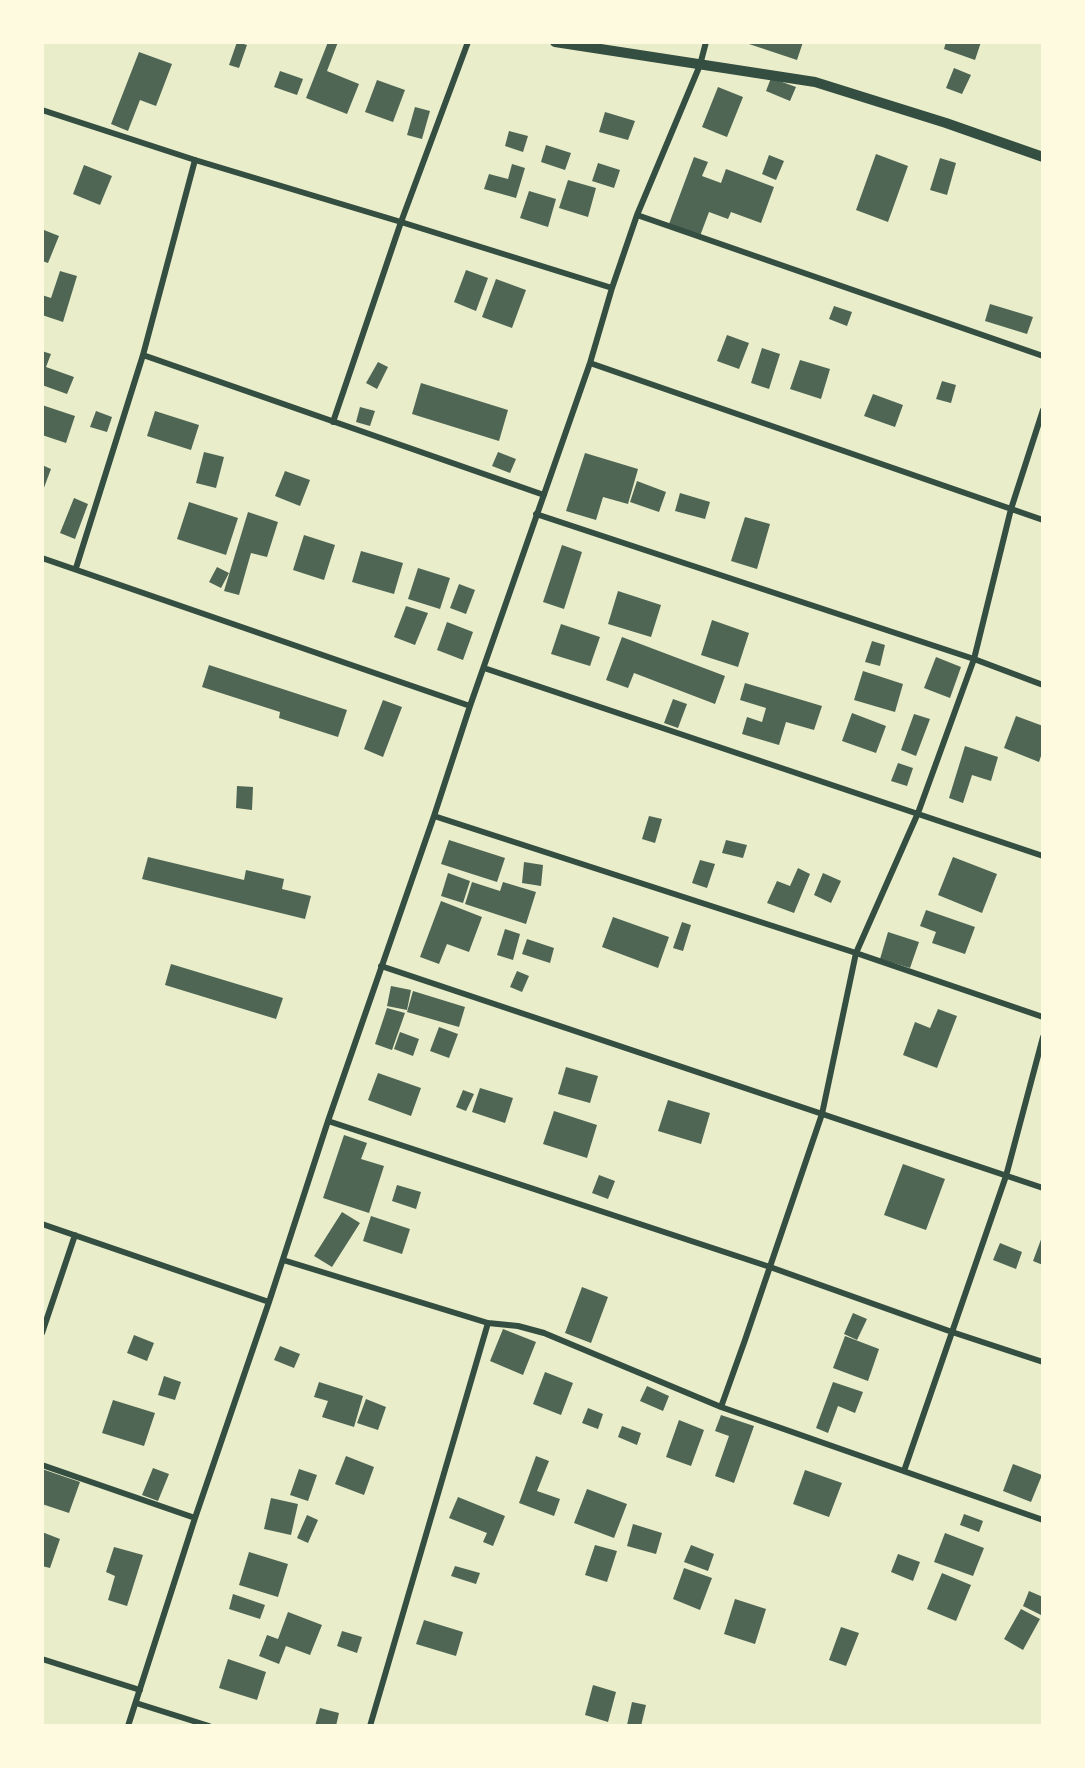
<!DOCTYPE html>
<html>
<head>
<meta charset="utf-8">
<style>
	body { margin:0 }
	#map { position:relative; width:1085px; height:1768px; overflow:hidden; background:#e9edc9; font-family:Commissioner,sans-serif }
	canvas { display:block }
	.frame { position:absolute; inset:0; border:44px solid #fefae0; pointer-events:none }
</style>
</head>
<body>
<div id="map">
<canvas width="1085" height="1768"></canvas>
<div class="frame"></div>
</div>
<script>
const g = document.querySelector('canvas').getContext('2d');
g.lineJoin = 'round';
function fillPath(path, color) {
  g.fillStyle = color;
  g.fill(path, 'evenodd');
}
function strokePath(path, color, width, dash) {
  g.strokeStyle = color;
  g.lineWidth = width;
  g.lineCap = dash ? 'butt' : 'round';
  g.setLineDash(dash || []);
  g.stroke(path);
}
const building = new Path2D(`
	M237,42L247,45L239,68L229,65Z
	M328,42H338L327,71L359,84L347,114L306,98Z
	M743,42H803L797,60Z
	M946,42H981L975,60L944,49Z
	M139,52L172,64L156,106L140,100L128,131L111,124Z
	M954,68L971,75L962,94L946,88Z
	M280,71L303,79L297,95L274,87Z
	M771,78L796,87L790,101L766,91Z
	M377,80L405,90L393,122L365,112Z
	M718,87L743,97L727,137L702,127Z
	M415,107L430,111L422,139L407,135Z
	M605,112L635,121L628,140L599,132Z
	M509,131L528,136L523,152L505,146Z
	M546,145L571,153L565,170L541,162Z
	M876,154L908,166L888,222L856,210Z
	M769,155L784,161L776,180L762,174Z
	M694,157L708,162L702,176L721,183L726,169L774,187L761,223L731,212L728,219L709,212L700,236L669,224Z
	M940,158L956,163L947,195L930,190Z
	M598,163L620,170L614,188L592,181Z
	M512,164L525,168L516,198L484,189L489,174L508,179Z
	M84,165L112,176L100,205L73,194Z
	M568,180L596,188L588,217L559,208Z
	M529,191L556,199L548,227L520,218Z
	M44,230L59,236L48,263L42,261V236Z
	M466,270L488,278L476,311L454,302Z
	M60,271L77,276L63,322L42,315V295L51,298Z
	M496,279L526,290L512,328L482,317Z
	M990,304L1033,317L1027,334L985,321Z
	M834,306L852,312L847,326L829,319Z
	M727,335L749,343L739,369L717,361Z
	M762,348L780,354L769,389L751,383Z
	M42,351L51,354L46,367L74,377L67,394L42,385Z
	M800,360L830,369L821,399L790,389Z
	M378,362L388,367L377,389L366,383Z
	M942,381L956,385L951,403L936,399Z
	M421,383L508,410L499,441L412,414Z
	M873,394L903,405L895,427L864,416Z
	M42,405L75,416L66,443L42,435Z
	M360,407L375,411L370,426L356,422Z
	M96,411L112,417L107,432L90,427Z
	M155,411L199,425L191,450L147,436Z
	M204,452L224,457L216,488L196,483Z
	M498,452L516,459L510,473L492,466Z
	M585,453L638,469L628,504L603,497L596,520L566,511Z
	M42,465L51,469L42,493Z
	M285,471L310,480L300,506L275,496Z
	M637,481L666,492L659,512L630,502Z
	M680,493L710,502L705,519L675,511Z
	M74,498L88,504L75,539L60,533Z
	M189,502L238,518L226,555L177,539Z
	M248,512L278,522L267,557L251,553L239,595L224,591Z
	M745,517L770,524L757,569L731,561Z
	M304,535L335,545L324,580L293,570Z
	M562,545L582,552L564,609L543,602Z
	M361,551L403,563L394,594L352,582Z
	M217,567L229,573L221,588L209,582Z
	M418,568L450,578L440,609L408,599Z
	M459,584L475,590L466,614L450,608Z
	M618,591L661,605L651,637L608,624Z
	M406,606L428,613L415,645L394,637Z
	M712,620L749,633L738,667L701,655Z
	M447,622L473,632L463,660L437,650Z
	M561,624L600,637L590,666L551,654Z
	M622,637L725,676L715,704L634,673L628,688L606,680Z
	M872,641L885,645L880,666L865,662Z
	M936,657L961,667L950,698L924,688Z
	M209,665L347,710L338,737L279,718L280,712L202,687Z
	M863,671L903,684L895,712L854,700Z
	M745,683L822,706L814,730L786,722L779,745L742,734L747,717L762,722L766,708L740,700Z
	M673,699L687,704L678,728L664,723Z
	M383,700L402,707L383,757L364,749Z
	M852,713L886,726L876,753L842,741Z
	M914,714L930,719L916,756L901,750Z
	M1016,716L1043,726V750L1039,762L1004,748Z
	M965,746L998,757L991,781L972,775L963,803L949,798Z
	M898,763L913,768L907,786L891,781Z
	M237,786L253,787L252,810L236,808Z
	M649,816L662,819L655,843L642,839Z
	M449,840L505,858L497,882L441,864Z
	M726,840L747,845L743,858L722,853Z
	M148,857L244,880L246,870L284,879L282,889L311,896L305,919L142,879Z
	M953,857L997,874L982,913L938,895Z
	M700,860L715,864L707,888L692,883Z
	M524,862L543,865L541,886L522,883Z
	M798,868L810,874L794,913L767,903L777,881L790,886Z
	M448,873L470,881L463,903L441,896Z
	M823,873L841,881L831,903L814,895Z
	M472,882L500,891L503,882L536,892L526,924L465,904Z
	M441,901L482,917L469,952L447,944L439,964L420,957Z
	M926,910L975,927L965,954L932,943L936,932L920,926Z
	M613,917L669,937L658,968L602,947Z
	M682,922L691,925L683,951L673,948Z
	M505,929L520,934L513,960L497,955Z
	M888,932L919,942L910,968L880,959Z
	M527,939L554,948L550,963L522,954Z
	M171,964L283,998L276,1019L165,985Z
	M517,971L529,976L522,992L510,987Z
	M391,986L411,990L407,1010L387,1006Z
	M413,991L465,1007L459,1027L407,1012Z
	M387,1008L405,1013L392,1050L375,1044Z
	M938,1009L957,1016L937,1068L903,1055L915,1022L930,1028Z
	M439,1027L458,1034L449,1058L430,1051Z
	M400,1032L419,1039L413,1056L394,1049Z
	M566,1067L598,1076L590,1103L558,1094Z
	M378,1073L421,1088L411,1116L368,1100Z
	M480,1088L513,1098L505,1123L472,1112Z
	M463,1090L474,1094L466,1111L456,1107Z
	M668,1100L710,1113L701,1144L658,1131Z
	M554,1111L597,1125L587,1158L543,1144Z
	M344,1135L367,1143L361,1159L384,1166L369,1213L323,1198Z
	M903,1164L945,1179L926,1230L884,1215Z
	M599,1175L615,1181L608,1199L592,1193Z
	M397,1185L421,1192L416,1209L392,1201Z
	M342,1212L360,1223L332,1267L314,1256Z
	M371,1216L410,1229L402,1254L363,1241Z
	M1043,1234V1265L1033,1261Z
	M1000,1243L1022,1252L1016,1269L993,1260Z
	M582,1287L608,1297L591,1343L565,1333Z
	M853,1313L867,1319L857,1340L844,1334Z
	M503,1329L536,1342L523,1375L490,1361Z
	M134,1335L154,1343L147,1361L127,1353Z
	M845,1336L879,1349L868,1381L833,1368Z
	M280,1346L300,1354L294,1368L274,1360Z
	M545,1372L573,1383L561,1415L533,1404Z
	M164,1376L181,1382L175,1400L158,1395Z
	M319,1382L363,1396L354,1427L322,1417L328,1401L314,1397Z
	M833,1382L863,1392L855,1413L838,1406L828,1433L816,1428Z
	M647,1386L669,1396L663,1411L640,1401Z
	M366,1399L386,1407L378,1430L357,1423Z
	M113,1400L155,1413L144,1446L102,1433Z
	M588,1408L603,1414L598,1429L582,1423Z
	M721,1415L754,1426L734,1483L715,1476L729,1436L715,1431Z
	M679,1420L704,1430L691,1466L666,1457Z
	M622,1426L641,1433L637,1445L618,1437Z
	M346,1456L374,1467L364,1495L335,1484Z
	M536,1456L549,1461L537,1491L560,1499L554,1516L519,1503Z
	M1013,1464L1042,1475L1031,1502L1003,1491Z
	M153,1468L169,1474L158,1501L142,1495Z
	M42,1469L80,1482L69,1513L42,1504Z
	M299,1469L317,1475L308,1501L290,1495Z
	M805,1470L842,1483L829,1517L793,1504Z
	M587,1489L627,1504L614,1538L574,1523Z
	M458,1497L505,1516L493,1546L483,1542L487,1533L449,1518Z
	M271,1498L298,1504L291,1535L264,1529Z
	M964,1514L983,1521L979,1532L960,1525Z
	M307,1515L318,1520L308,1543L297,1538Z
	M633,1524L662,1533L656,1554L627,1546Z
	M42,1532L60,1539L50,1568L42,1566Z
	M945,1533L984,1548L973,1576L934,1562Z
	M595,1545L617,1551L607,1582L585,1575Z
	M691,1545L714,1554L708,1571L684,1562Z
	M114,1547L143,1555L127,1606L108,1600L115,1576L106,1572Z
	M249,1552L288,1564L278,1597L239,1585Z
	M898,1554L920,1562L913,1581L891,1572Z
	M455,1566L480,1573L476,1584L451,1576Z
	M684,1568L712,1578L700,1610L673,1599Z
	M942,1573L971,1585L956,1621L927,1609Z
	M1029,1591L1043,1597V1611L1041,1615L1023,1606Z
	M233,1594L265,1605L260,1619L229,1609Z
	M735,1599L766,1609L755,1644L724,1634Z
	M1021,1609L1040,1619L1023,1650L1004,1639Z
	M288,1612L322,1625L310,1655L286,1646L279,1664L259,1656L267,1635L278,1639Z
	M424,1620L463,1632L456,1656L416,1644Z
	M841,1627L859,1633L846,1666L829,1660Z
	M342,1631L362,1637L357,1653L337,1646Z
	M228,1659L266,1672L257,1700L219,1688Z
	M593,1685L616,1692L608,1722L585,1715Z
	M632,1702L646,1705L641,1726L627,1725Z
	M320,1708L339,1713L336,1726H315Z`);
const minor = new Path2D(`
	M42,110L195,160L401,222L612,288
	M637,215L1043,356
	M143,355L544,495
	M590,363L1043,520
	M333,422L401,222L468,42
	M536,514L974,659L1043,685
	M42,558L470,706
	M76,568L143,355L195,160
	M484,668L1043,856
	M434,816L856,953L1043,1017
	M381,966L1043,1188
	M328,1121L770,1267L952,1332L1043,1362
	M42,1224L269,1302
	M283,1260L488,1323L518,1326L544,1333L721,1407L1043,1520
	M42,1333L75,1235
	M721,1407L745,1340L822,1114L856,953L918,813L974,659L1011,509L1043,410
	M42,1465L195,1518
	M904,1471L1006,1176L1043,1037
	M42,1659L140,1690
	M136,1703L209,1726
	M128,1726L195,1518L269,1302L328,1121L434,816L470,706L590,363L612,288L637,215L700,65L706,42
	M370,1726L488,1323`);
const tertiary = new Path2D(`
	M555,42L815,82L946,123L1043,157`);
fillPath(building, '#4f6655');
strokePath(minor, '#344e41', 6);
strokePath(tertiary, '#344e41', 10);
</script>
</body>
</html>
